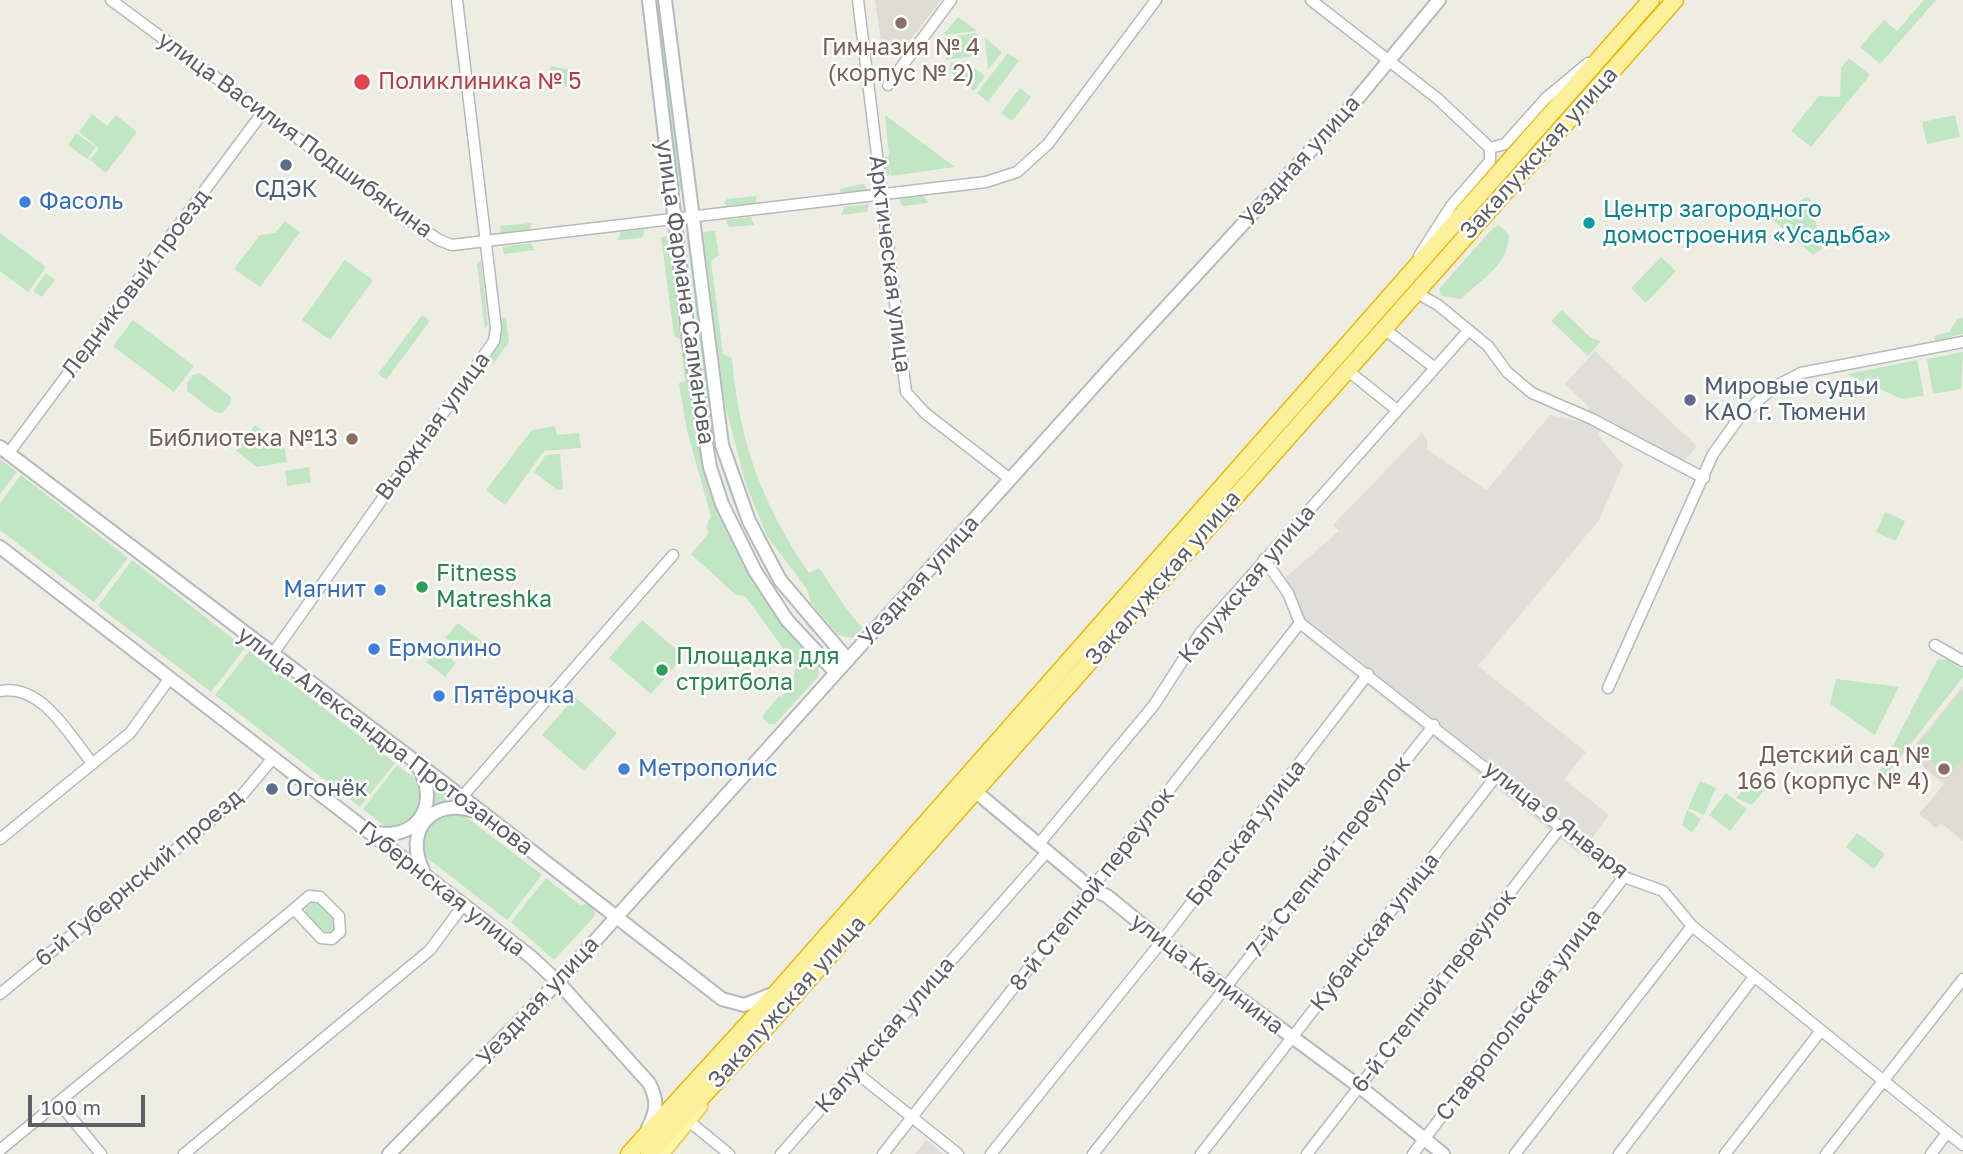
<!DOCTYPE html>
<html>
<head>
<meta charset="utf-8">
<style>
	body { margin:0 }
	#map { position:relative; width:1963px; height:1154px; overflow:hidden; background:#eeede4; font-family:"Golos Text",sans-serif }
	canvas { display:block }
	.scale { position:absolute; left:28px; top:1095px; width:117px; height:32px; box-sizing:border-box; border:4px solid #5c5f65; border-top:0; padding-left:9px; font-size:21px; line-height:24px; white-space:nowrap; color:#5c5f65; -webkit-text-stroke:5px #fff; paint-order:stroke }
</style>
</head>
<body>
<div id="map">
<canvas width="1963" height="1154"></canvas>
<div class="scale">100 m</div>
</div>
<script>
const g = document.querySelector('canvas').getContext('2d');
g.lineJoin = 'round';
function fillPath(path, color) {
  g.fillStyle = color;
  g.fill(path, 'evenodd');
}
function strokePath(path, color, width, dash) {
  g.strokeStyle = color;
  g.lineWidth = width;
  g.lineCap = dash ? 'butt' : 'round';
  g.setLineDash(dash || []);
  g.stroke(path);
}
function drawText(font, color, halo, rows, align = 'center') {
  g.font = font + ' "Golos Text",sans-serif';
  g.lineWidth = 5;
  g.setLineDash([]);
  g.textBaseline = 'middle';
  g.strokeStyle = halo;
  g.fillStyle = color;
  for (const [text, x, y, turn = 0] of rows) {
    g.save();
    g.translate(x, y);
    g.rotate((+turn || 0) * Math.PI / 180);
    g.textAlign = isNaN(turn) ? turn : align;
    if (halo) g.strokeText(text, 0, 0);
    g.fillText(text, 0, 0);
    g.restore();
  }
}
const industrial = new Path2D(`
	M1595,351L1697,446L1680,466L1606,419L1598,435L1623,465L1599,520L1478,666L1586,752L1564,779L1609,815L1580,854L1307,638L1297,629L1286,577L1339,531L1333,525L1422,433L1427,439V449L1487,490L1550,415L1583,422L1589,407L1565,384Z
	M926,1140L933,1145L943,1154H915Z`);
const education = new Path2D(`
	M875,0H941L906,46L882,48Z
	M1963,686V841L1941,823L1936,828L1919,814L1944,784L1908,754Z`);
const green = new Path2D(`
	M655,0H659L682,191L678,192Z
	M1924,0H1936L1880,64L1860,47L1884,20L1897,31Z
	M958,17L977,31L943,35Z
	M977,33L980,55L946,60L944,38Z
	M985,38L1002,52L988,70Z
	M1008,53L1019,61L988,102L977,93Z
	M1849,58L1870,75L1811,147L1791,131L1819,96L1840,97L1841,68Z
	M966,61L985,76L974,91L950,72V63Z
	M551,66L570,70L566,87L547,81Z
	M1020,88L1031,97L1012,121L1001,113Z
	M92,114L107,126L116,115L137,132L106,173L90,160L99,148L79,132Z
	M885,115L955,167L891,176L889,162L890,175L886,176L883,158L889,155Z
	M1955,115L1960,137L1927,144L1922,122Z
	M76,133L96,147L87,159L68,145Z
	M864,184L868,191L842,194L839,189Z
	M757,196L755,204L727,206L724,203L727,199Z
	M923,196L929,203L904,206L901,204L900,199Z
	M1806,197L1810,198L1822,249L1813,255L1772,219Z
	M869,204L867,212L841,215L844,207Z
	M751,217L754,225L730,227L727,224L726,220Z
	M285,221L300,232L260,287L234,269L260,235L275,233Z
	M532,223L529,231L501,234L500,226Z
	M1499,225L1509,235C1508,266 1481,279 1461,299L1441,296L1439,289L1492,229Z
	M645,229L642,238L618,240L621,232Z
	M715,231L719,255L711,261L723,354L732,358C739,442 762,504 809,573L819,568C834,588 846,612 863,628L852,638L838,635L811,603L807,589L767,536L746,485L725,405L703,232Z
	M0,233L46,267L28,292L0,271Z
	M686,234H690L735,493L815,630L812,632C780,589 748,545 730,494C703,418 698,315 686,234Z
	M673,236L678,325L684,340L715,497L818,662L819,672L816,679L775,724H769L762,717L779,696L781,697L787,691L786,688L793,681L796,666L745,596L736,595L691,554L709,533L706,527L711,516L687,431L679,383L685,381L680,339L674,336L661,237Z
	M530,243L535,250L504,254L502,247Z
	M1661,257L1676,271L1646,303L1631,288Z
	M345,260L373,280L330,340L302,320Z
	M481,260L488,324L485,330L477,264Z
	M46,273L55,280L42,297L33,291Z
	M1562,310L1591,338L1601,341L1588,356L1551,321Z
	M422,315L430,321L386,380L378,374Z
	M506,317L509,342L493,364L490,359L500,336V319Z
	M1963,318V334L1935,341L1934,336L1949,332L1957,319Z
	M133,320L194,366L174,392L113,346Z
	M1963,352L1961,389L1933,394L1927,359Z
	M1917,360L1924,396L1902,399L1847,374Z
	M200,373L231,397L230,404L222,413L215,412L187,391V383L193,375Z
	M255,425L285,448L287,462L257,467L236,451Z
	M555,426L557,435L579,433L581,448L544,451L505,505L486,490L532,430Z
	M560,454L563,489L557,490L534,472L546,455Z
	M0,459L17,472L0,494Z
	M309,467L311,482L287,486L285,471Z
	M21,475L128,558L94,602L0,530V503Z
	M1885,512L1905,521L1896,541L1876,532Z
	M132,560L245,648L211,692L98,606Z
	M642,620L684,656L651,694L609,658Z
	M458,623L483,642L471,658L445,638Z
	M437,648L456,663L445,677L426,662Z
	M249,651L395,763L360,807L215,695Z
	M1938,659L1948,660L1963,670V677L1877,787L1873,784Z
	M1836,679L1899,687L1875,735L1830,704Z
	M1963,690V759L1949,776L1915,748Z
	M575,697L617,733L584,771L542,735Z
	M397,765L424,785L426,793L412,821L390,830L363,809Z
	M1755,775L1770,783L1752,805L1736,798Z
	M1700,781L1716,788L1704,815L1688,808Z
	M432,783L457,802L428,812Z
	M1726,793L1747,809L1730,831L1709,815Z
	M457,810L542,875L507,920L422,854L420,839L429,820Z
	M1687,810L1701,819L1692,833L1682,825Z
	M1857,833L1885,854L1874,869L1846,847Z
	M546,878L580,905L591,903L596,908L594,917L554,960L511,922Z
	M308,900H318L338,923L334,933L323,932L305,913Z`);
const minor = new Path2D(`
	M111,0L396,211L439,240L452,245L986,182L1017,172L1048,144L1156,0
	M858,0L906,392L925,413L1010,479
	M1311,0L1438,99L1490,148
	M888,85L951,0
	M1490,148L1505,144L1546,98L1588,63
	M1419,256L1451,206L1490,161V148
	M1415,292L1438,305L1488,346L1507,372L1532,393L1592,419L1704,478
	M1383,328L1435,368
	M1347,370L1397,410
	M8,454L263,112
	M1264,559L1288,593L1300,623L1624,877L1663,891L1692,926L1963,1145
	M1935,645L1963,661
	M272,655L494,341L496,328L457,0
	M1608,688L1713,454L1739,418L1774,387L1801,373L1963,342
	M0,691C42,683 69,735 92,763
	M462,797L673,555
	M0,839L130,733L170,678
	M1038,845L1154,705L1201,632L1467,332
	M0,994L243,794L274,757
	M853,1070L958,1154
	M59,1103L101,1154
	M690,1122L729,1154
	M0,1150L294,909L321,938L332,939L340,932L339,916L320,897L309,896L294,909
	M184,1154L430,950L464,904
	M781,1154L1046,853
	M883,1154L1300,623
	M991,1154L1162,941L1368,674
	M1093,1154L1434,725
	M1201,1154L1497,775
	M1307,1154L1560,828
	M1413,1154L1624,877
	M1515,1154L1692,926
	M1619,1154L1754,977
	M1725,1154L1820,1032
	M1826,1154L1963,979
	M1931,1154L1947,1133`);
const tertiary = new Path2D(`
	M649,0L689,341L710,467L722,504L755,571L787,620L836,673
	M665,0L722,445L749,521L780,580L848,660
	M0,447L462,797L722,999L744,1005L770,995
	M0,547L531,957L558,982L649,1083C658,1100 657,1111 648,1128
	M975,791L1093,890L1107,896L1162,941L1360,1087L1443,1154
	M372,832C415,843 441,806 419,768
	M423,870C403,830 433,797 475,811
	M389,1154L558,982L1112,366L1348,110L1439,0`);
const primary = new Path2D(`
	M661,1154L700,1106`);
const trunk = new Path2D(`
	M629,1154L777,992L1651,0
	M649,1154L762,1032L1675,0`);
const markers = [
	[901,23,7,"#8d6e63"],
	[362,82,9,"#e0444e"],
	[286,165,7,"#5c6f8a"],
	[25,202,7,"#3f7fe0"],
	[1589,223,7,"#0f9aa8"],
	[1690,400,7,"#5c6f8a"],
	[352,439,7,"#8d6e63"],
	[422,587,7,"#2e9e5b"],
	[380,590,7,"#3f7fe0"],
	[374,649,7,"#3f7fe0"],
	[662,670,7,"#2e9e5b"],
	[439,696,7,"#3f7fe0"],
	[624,769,7,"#3f7fe0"],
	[1944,769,7,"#8d6e63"],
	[272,789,7,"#5c6f8a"]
];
const educationNames = [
	["Гимназия № 4",901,48,"center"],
	["(корпус № 2)",901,74,"center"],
	["Библиотека №13",338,439],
	["Детский сад №",1930,756],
	["166 (корпус № 4)",1930,782]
];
const healthNames = [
	["Поликлиника № 5",378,82]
];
const streetNames = [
	["улица Василия Подшибякина",295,135,36],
	["Закалужская улица",1539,153,-48],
	["Уездная улица",1300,161,-48],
	["Арктическая улица",890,264,83],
	["Ледниковый проезд",136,283,-53],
	["улица Фармана Салманова",685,292,82],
	["Вьюжная улица",433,426,-54],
	["Закалужская улица",1163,578,-49],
	["Уездная улица",919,581,-48],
	["Калужская улица",1247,584,-50],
	["улица Александра Протозанова",385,741,37],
	["улица 9 Января",1556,820,38],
	["Братская улица",1246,833,-52],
	["7-й Степной переулок",1329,857,-52],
	["6-й Губернский проезд",139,878,-40],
	["Губернская улица",442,889,38],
	["8-й Степной переулок",1092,889,-52],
	["Кубанская улица",1375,932,-52],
	["улица Калинина",1207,974,37],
	["6-й Степной переулок",1434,991,-52],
	["Уездная улица",538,1001,-47],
	["Закалужская улица",787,1002,-48],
	["Ставропольская улица",1519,1015,-53],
	["Калужская улица",885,1035,-49]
];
const serviceNames = [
	["СДЭК",286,190,"center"],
	["Мировые судьи",1704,387],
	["КАО г. Тюмени",1704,413],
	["Огонёк",286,789]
];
const shopNames = [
	["Фасоль",39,202],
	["Магнит",366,590,"right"],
	["Ермолино",388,649],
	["Пятёрочка",453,696],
	["Метрополис",638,769]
];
const cultureNames = [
	["Центр загородного",1603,210],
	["домостроения «Усадьба»",1603,236]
];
const leisureNames = [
	["Fitness",436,574],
	["Matreshka",436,600],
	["Площадка для",676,657],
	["стритбола",676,683]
];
fillPath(industrial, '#e0ded8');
fillPath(education, '#dedcd2');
fillPath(green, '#c1e6c3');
strokePath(minor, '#b6b9be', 13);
strokePath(tertiary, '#b6b9be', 16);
strokePath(primary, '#f0d15b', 18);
strokePath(trunk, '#f0b702', 19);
strokePath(minor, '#fff', 10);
strokePath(tertiary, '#fff', 12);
strokePath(primary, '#fef7a9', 14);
strokePath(trunk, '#fdf09b', 16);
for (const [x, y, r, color] of markers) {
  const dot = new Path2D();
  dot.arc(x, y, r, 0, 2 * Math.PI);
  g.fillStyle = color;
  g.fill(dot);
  strokePath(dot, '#fff', 2.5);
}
drawText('23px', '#785e54', '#fff', educationNames, 'right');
drawText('23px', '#be3a42', '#fff', healthNames, 'left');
drawText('23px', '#5c5f65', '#fff', streetNames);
drawText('23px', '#4e5e75', '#fff', serviceNames, 'left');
drawText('23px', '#366cbe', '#fff', shopNames, 'left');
drawText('23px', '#0d838f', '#fff', cultureNames, 'left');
drawText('23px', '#27864d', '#fff', leisureNames, 'left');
</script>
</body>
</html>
